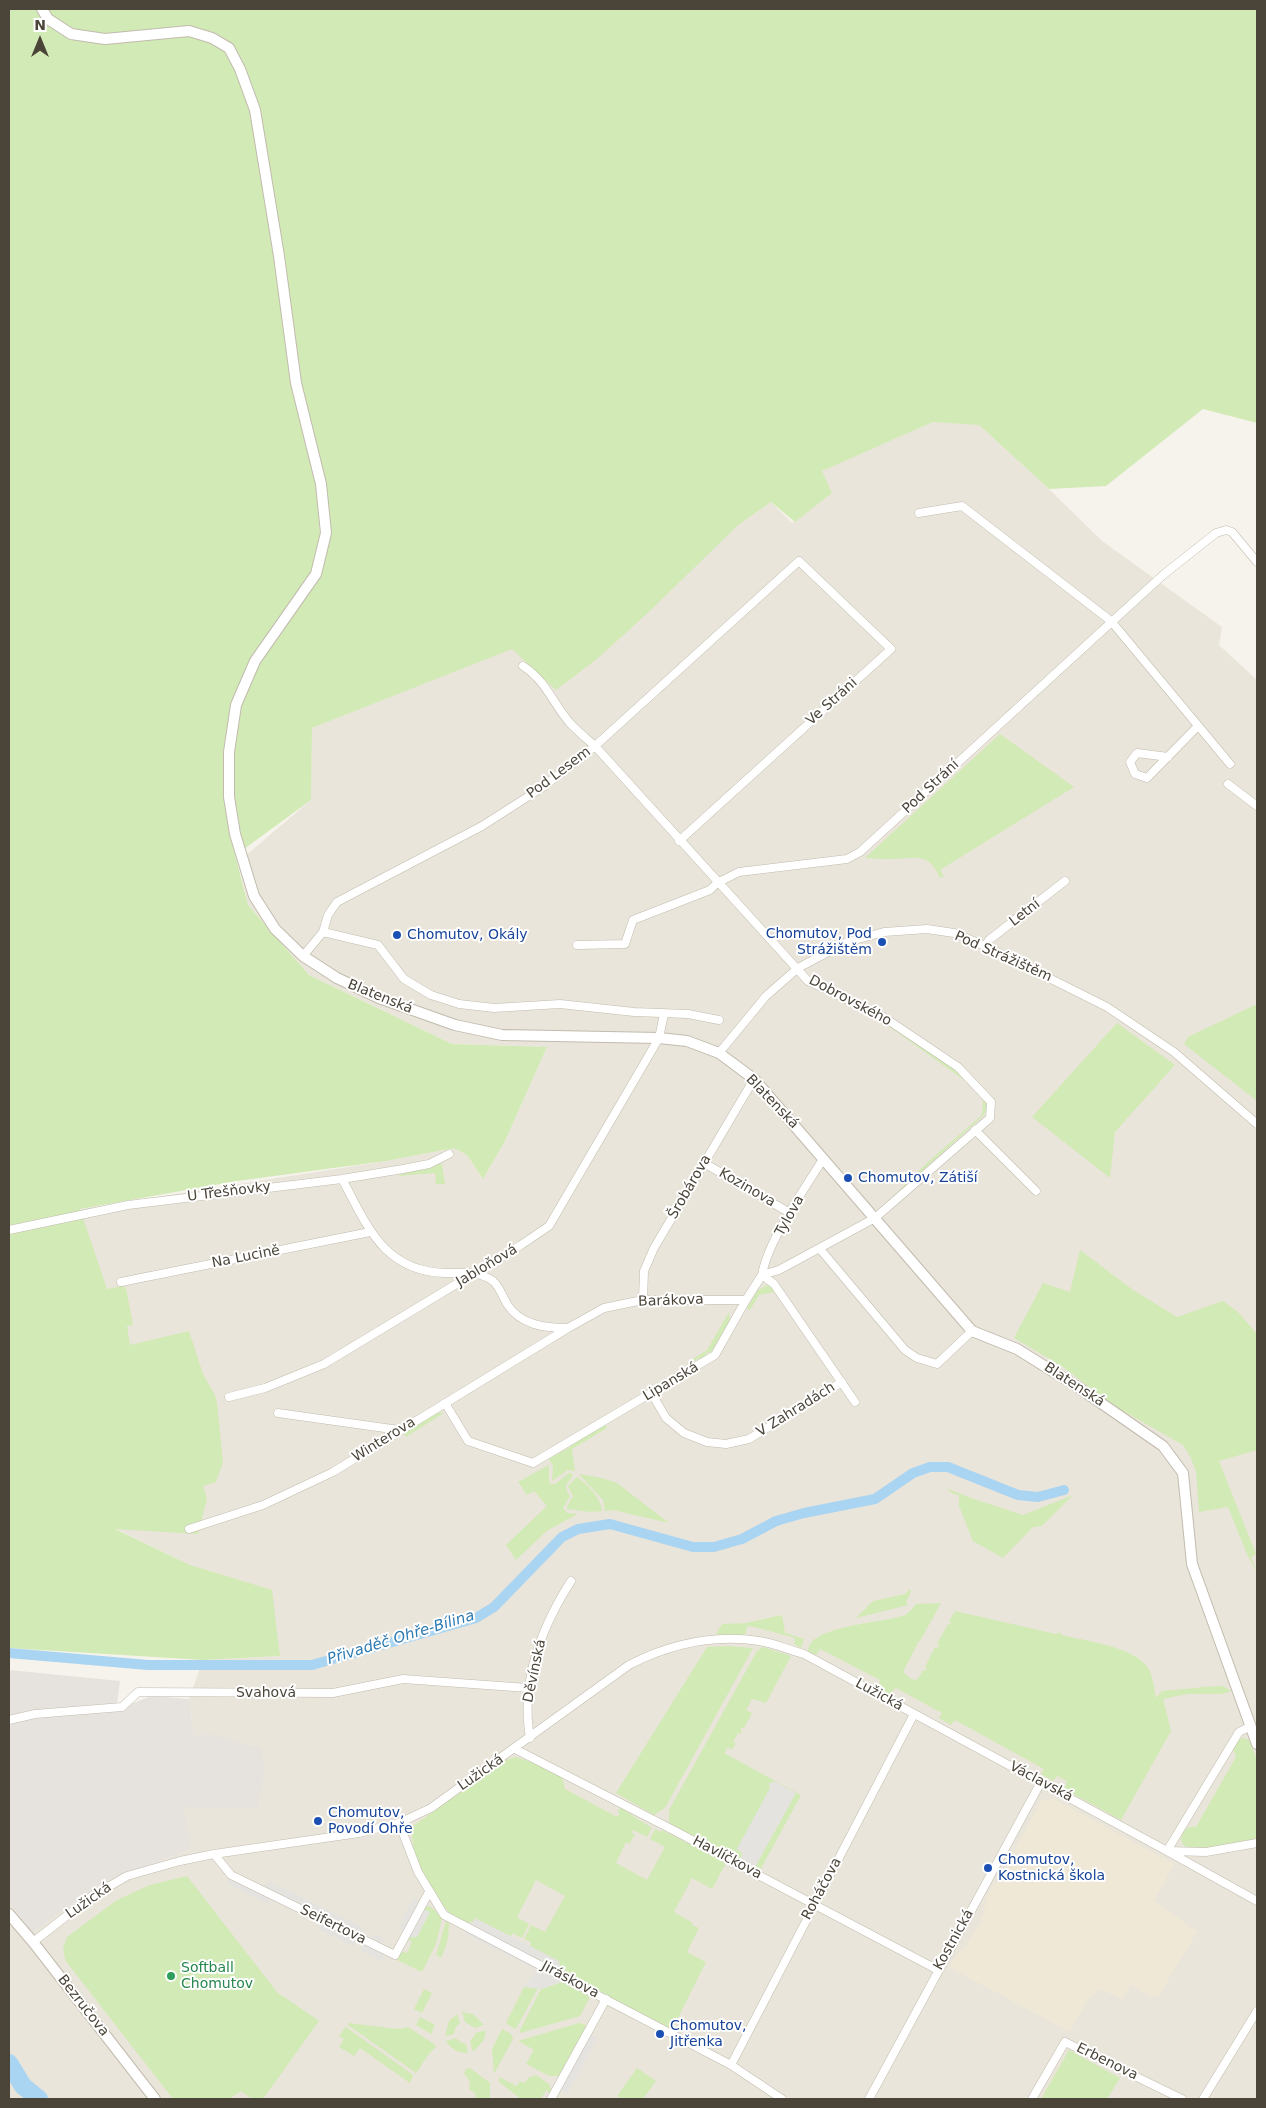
<!DOCTYPE html>
<html>
<head>
<meta charset="utf-8">
<style>
	body { margin:0 }
	#map { position:relative; width:1266px; height:2108px; overflow:hidden; background:#f6f3ec; font-family:"DejaVu Sans",sans-serif }
	canvas { display:block }
	.frame { position:absolute; inset:0; border:10px solid #4b4439; pointer-events:none }
	.north { position:absolute; left:15px; top:15px; width:50px; height:50px; -webkit-text-stroke:4px #fff; paint-order:stroke; rotate:0deg; font-size:14px; font-weight:700; line-height:20px; text-align:center; color:#4b4439 }
	.north::after { content:''; display:block; margin:auto; width:18px; height:22px; background:#4b4439; clip-path:polygon(50% 0,100% 100%,50% 72%,0 100%) }
</style>
</head>
<body>
<div id="map">
<canvas width="1266" height="2108"></canvas>
<div class="frame"></div>
<div class="north">N</div>
</div>
<script>
const g = document.querySelector('canvas').getContext('2d');
g.lineJoin = 'round';
function fillPath(path, color) {
  g.fillStyle = color;
  g.fill(path, 'evenodd');
}
function strokePath(path, color, width, dash) {
  g.strokeStyle = color;
  g.lineWidth = width;
  g.lineCap = dash ? 'butt' : 'round';
  g.setLineDash(dash || []);
  g.stroke(path);
}
function drawText(font, color, halo, rows, align = 'center') {
  g.font = font + ' "DejaVu Sans",sans-serif';
  g.lineWidth = 4;
  g.setLineDash([]);
  g.textBaseline = 'middle';
  g.strokeStyle = halo;
  g.fillStyle = color;
  for (const [text, x, y, turn = 0] of rows) {
    g.save();
    g.translate(x, y);
    g.rotate((+turn || 0) * Math.PI / 180);
    g.textAlign = isNaN(turn) ? turn : align;
    if (halo) g.strokeText(text, 0, 0);
    g.fillText(text, 0, 0);
    g.restore();
  }
}
const residential = new Path2D(`
	M933,422L978,424L1049,489L1102,541L1222,627L1219,645L1257,680V2099H9V1902L32,1933L96,1887L190,1848L183,1807L209,1734L194,1737L189,1699L203,1660L280,1656L190,1565L114,1528L80,1209L386,1161L454,1148L467,1155L483,1179L505,1141L547,1047L452,1044L309,975L248,905L238,862L311,800L312,728L513,648L737,526L771,502L792,523L832,493L821,471Z`);
const industrial = new Path2D(`
	M9,1670L120,1681L117,1704L134,1703L151,1696L189,1699L194,1736L209,1734L261,1748L265,1768L258,1808L183,1807L191,1848L96,1887L32,1933L9,1902Z`);
const education = new Path2D(`
	M1054,1799L1174,1864L1154,1900L1197,1932L1158,1997H1152L1131,1985L1122,1999L1100,1989L1088,1999L1070,2032L949,1967L958,1952L966,1946L977,1926L979,1927L982,1921L980,1919L984,1912L986,1898L995,1882L997,1883L1041,1801Z`);
const green = new Path2D(`
	M9,9H37L44,22L70,38L105,44L188,36L209,43L225,52L235,71L250,111L274,257L291,384L316,485L320,533L311,572L250,659L231,704L223,752L224,798L230,835L248,905L309,975L452,1044L547,1047L505,1141L483,1179L467,1155L454,1148L386,1161L237,1181L80,1209L107,1289L123,1286L126,1288L133,1325L127,1326L130,1345L189,1331L203,1374L215,1395L217,1403L223,1462L216,1482L203,1486L207,1499L198,1534L115,1529L190,1565L272,1590L280,1656L203,1660L9,1648Z
	M48,9H1257V423L1203,409L1106,486L1049,489L979,425L933,422L822,471L832,493L795,522L771,502L737,526L652,609L598,658L556,690L512,649L312,728L311,800L244,849L234,797V753L240,707L259,664L321,576L331,533L326,483L300,382L260,108C253,91 244,58 232,45C219,31 199,34 182,34C148,34 67,44 48,9Z
	M1000,734L1074,787L940,870L944,876L940,878C929,852 916,858 893,859C884,860 874,858 865,858Z
	M1255,1005L1257,1006V1101L1184,1044L1188,1037Z
	M884,1023C904,1034 979,1083 986,1102C988,1107 986,1112 983,1116L880,1209L929,1161L982,1115L983,1098L964,1080Z
	M1117,1023L1175,1065L1115,1132L1110,1178L1032,1117Z
	M442,1164L445,1184H436L435,1173L398,1176L413,1168Z
	M1080,1250L1133,1290L1177,1317L1223,1301L1238,1312L1257,1334V1450L1219,1461L1256,1554L1251,1557L1257,1573L1247,1554L1228,1507L1199,1512L1196,1472L1191,1458L1183,1445L1111,1404L1063,1367L1014,1338L1043,1283L1070,1292Z
	M767,1285L772,1287L775,1292L759,1295L750,1310L747,1308L758,1290Z
	M729,1312L730,1320L712,1351L710,1353L708,1352L702,1359L699,1358L691,1363L690,1367L687,1363L707,1350Z
	M434,1412L444,1413L406,1437L404,1434L407,1428L414,1427L429,1418L430,1414Z
	M606,1425L607,1428L572,1449L575,1471L568,1470L552,1481L553,1466L549,1459L570,1447V1441L592,1428L596,1430Z
	M549,1465V1481L551,1484H555L569,1473L573,1474C569,1487 561,1481 570,1496L563,1508L567,1513L578,1514L548,1530L516,1560L506,1545L547,1506L534,1491L527,1495L518,1482Z
	M579,1474L602,1478L617,1483L669,1523L613,1510L605,1511L603,1500Z
	M577,1477C588,1484 601,1498 602,1511L590,1512L567,1509V1506L573,1496L568,1486Z
	M946,1488L971,1498L1023,1515L1073,1495L1042,1526L1033,1527L1003,1558L973,1541L959,1506V1495L953,1494Z
	M910,1589L911,1591L906,1603L908,1605L856,1618L873,1601L905,1594Z
	M941,1603L920,1641L917,1642L918,1643L903,1672L911,1679L917,1680L923,1670L925,1671L927,1668L925,1667L935,1647L938,1648L939,1645L937,1644L948,1624L950,1625L951,1623L949,1621L955,1611L1056,1634L1057,1633H1061V1635C1085,1641 1134,1646 1148,1668C1153,1676 1154,1688 1156,1698L1162,1691L1216,1686H1223L1231,1691L1222,1694H1187L1163,1699L1171,1731L1121,1820L1064,1789L1067,1781L1057,1776L1053,1781L1041,1774L1044,1769L955,1720L951,1725L939,1718L942,1713L896,1688L889,1694L878,1688L880,1680L820,1649L817,1654L812,1655L808,1650C811,1625 885,1623 905,1615C909,1613 913,1608 916,1604Z
	M782,1615L785,1633L804,1639L801,1648L794,1644L795,1638L754,1627L747,1626L746,1633L743,1635L716,1634L722,1624L746,1623Z
	M728,1646L753,1648L665,1808L654,1815L616,1793L707,1647Z
	M763,1647L791,1656L766,1703L752,1699L746,1710L752,1713L744,1728L742,1727L740,1730L742,1731L741,1734L738,1733L733,1742L736,1743L732,1750L728,1747L724,1753L801,1795L758,1874L748,1864L755,1867L795,1793L774,1781L773,1783L771,1782V1788L737,1849L743,1854L740,1860L734,1862L671,1826L669,1821V1810L757,1651Z
	M1243,1738L1249,1740L1257,1760V1838C1239,1844 1203,1851 1184,1846L1181,1840C1182,1831 1186,1826 1196,1827L1236,1757L1233,1748L1239,1739Z
	M516,1757L531,1762L562,1777L565,1789L617,1817L619,1815L618,1810L621,1808L652,1828L647,1837L633,1830L632,1833L635,1835L629,1844L626,1842L616,1863L647,1880L665,1847L650,1839L655,1829L661,1832L662,1830L726,1863L712,1889L692,1878L674,1912L693,1923L692,1925L699,1928L687,1952L706,1962L672,2030L561,1972L558,1966L560,1962L530,1946L531,1942L524,1939L531,1925L545,1932L565,1896L536,1880L517,1917L529,1924L522,1938L512,1933L511,1936L473,1922L466,1923C460,1919 452,1916 447,1910C432,1897 406,1845 413,1826L506,1760Z
	M187,1876L277,1992L319,2021L263,2099H252L241,2091L229,2099H173L65,1960L63,1948L67,1937L117,1900L150,1885Z
	M428,1906L434,1909L442,1919L436,1944L422,1972L397,1960L401,1951L407,1953L412,1942L408,1939L423,1909Z
	M446,1921L449,1923C449,1936 447,1946 441,1958L436,1955Z
	M562,1982L590,1997L580,2016L520,2033V2030L541,1989Z
	M524,1987L538,1988L517,2027L515,2029L506,2023Z
	M424,1989L432,1993L422,2013L414,2009Z
	M462,2012L473,2014L484,2025L475,2028L465,2022Z
	M457,2014L460,2023L456,2027L454,2034L445,2036L449,2021Z
	M420,2017L435,2025L431,2034L416,2025Z
	M349,2023L398,2029L408,2027L434,2044L436,2047L429,2054L416,2073L348,2025Z
	M579,2023L584,2024L588,2029L561,2076H549L526,2064L534,2050L518,2041Z
	M346,2027L413,2075L410,2083L360,2048L354,2056L339,2047L344,2039L339,2036Z
	M502,2029L511,2034L513,2039L494,2074L492,2049Z
	M486,2030L484,2040L473,2052L470,2042L476,2033Z
	M456,2038L460,2042L466,2044L468,2053C458,2053 452,2050 446,2041Z
	M1069,2050L1120,2078L1107,2099H1041Z
	M470,2068L490,2083V2099H478L475,2097L476,2094L469,2089L470,2082L464,2073L466,2069Z
	M637,2068L656,2081L643,2099H622L617,2096Z
	M536,2075L549,2084L552,2092L550,2095L547,2090L540,2099H521L499,2082V2077L517,2086L520,2081L525,2083L528,2078Z`);
const parking = new Path2D(`
	M774,1781L796,1793L755,1867L740,1859L743,1853L737,1849L770,1788L769,1786L770,1782L773,1783Z
	M228,1876L262,1886L270,1882L364,1928L358,1934L369,1940L373,1934L383,1938L384,1941L379,1944L392,1950L397,1948L404,1936L400,1926L413,1899H417L423,1909L430,1912L417,1937L408,1938L397,1960L383,1953V1959L379,1960L362,1951L361,1942L355,1939V1947L319,1929V1921L270,1897V1905L228,1884Z
	M475,1918L559,1961L562,1982L541,1989L524,1987L537,1970L465,1934Z
	M588,2034L597,2038L568,2093L557,2088Z`);
const canal = new Path2D(`
	M9,1653L148,1665H312L476,1618L494,1607L562,1537L578,1529L610,1524L693,1547H714L742,1539L776,1521L804,1513L875,1499L913,1473L930,1467H948L1018,1495L1038,1497L1064,1490`);
const river = new Path2D(`
	M9,2063L23,2086L39,2099`);
const minor = new Path2D(`
	M919,513L962,506L1111,621L1230,764
	M1168,757L1137,753L1130,762L1135,774L1147,778L1198,726
	M1228,784L1257,806
	M323,932L378,945L404,979L431,995L459,1004L494,1008L560,1004L634,1012L688,1014L719,1020
	M577,945L625,944L633,920L710,890L717,883L739,872L847,859L860,852L1163,575L1216,533L1226,530L1232,532L1257,562
	M985,946L989,940L1065,881
	M303,956L323,932L328,915L337,902L482,826L543,787L595,746L799,561L891,649L679,841
	M719,1053L766,996L798,968L847,942L884,932L927,929L954,933L985,946L1107,1007L1174,1052L1257,1124
	M975,1130L1036,1191
	M704,1163L790,1213
	M342,1179C367,1225 383,1271 445,1273C461,1273 480,1271 493,1281C499,1286 503,1297 507,1304C520,1325 545,1328 568,1328
	M9,1230L128,1205L342,1179L403,1169L429,1164L449,1154
	M820,1249L905,1350L917,1358L937,1364L972,1331
	M762,1275L774,1284L855,1402
	M762,1275C768,1240 804,1190 823,1159
	M121,1282L370,1232
	M643,1300L644,1271L654,1248L754,1079
	M652,1394L666,1418L684,1433L707,1442L726,1444L749,1439L842,1382
	M229,1397L265,1388L324,1364L521,1245L549,1226L659,1038L664,1014
	M445,1403L468,1441L533,1463L715,1355L746,1300L762,1275L779,1270L875,1218L990,1118L991,1102L958,1067L882,1016L808,981L595,746C587,739 577,731 569,722C552,702 547,682 523,666
	M278,1413L399,1430
	M189,1529L263,1505L333,1472L568,1328L604,1308L643,1300H746
	M9,1720L35,1714L122,1707L138,1692L333,1693L403,1679L528,1688
	M1251,1726L1239,1732L1167,1851L1257,1901
	M530,1738C520,1681 541,1628 571,1581
	M515,1749L675,1831L938,1970
	M399,1823L418,1872L444,1915L731,2065L782,2099
	M214,1854L231,1875L395,1955L429,1892
	M33,1942L91,1897L127,1876L180,1861L214,1854L359,1833L399,1823L431,1808L629,1665C670,1644 713,1634 759,1641C774,1643 789,1650 804,1654L1167,1851L1206,1852L1257,1843
	M731,2065L914,1714
	M551,2099L606,1999
	M869,2099L1041,1782
	M1032,2099L1065,2042L1182,2099
	M1203,2099L1257,2011`);
const tertiary = new Path2D(`
	M42,9L48,19L71,34L105,39L189,31L212,38L229,48L240,69L255,110L279,256L296,383L321,484L326,533L316,574L255,661L236,705L229,752V797L235,834L254,896L275,929L303,956L337,978L379,998L455,1025L502,1035L659,1038L687,1041L719,1053L754,1079L972,1331L1017,1349L1078,1387L1163,1446L1183,1473L1192,1564L1257,1744
	M9,1914L33,1942L155,2099`);
const markers = [
	[397,935,5,"#1a4fb4"],
	[882,942,5,"#1a4fb4"],
	[848,1178,5,"#1a4fb4"],
	[318,1821,5,"#1a4fb4"],
	[988,1868,5,"#1a4fb4"],
	[171,1976,5,"#2e9e5b"],
	[660,2034,5,"#1a4fb4"]
];
const streetNames = [
	["Ve Stráni",832,702,-42],
	["Pod Lesem",559,773,-37],
	["Pod Strání",931,787,-43],
	["Letní",1025,913,-38],
	["Pod Strážištěm",1003,957,24],
	["Blatenská",380,997,22],
	["Dobrovského",850,1001,28],
	["Blatenská",772,1102,46],
	["Šrobárova",690,1187,-60],
	["Kozinova",747,1188,30],
	["U Třešňovky",229,1192,-7],
	["Tylova",790,1216,-61],
	["Na Lucině",246,1257,-11],
	["Jabloňová",487,1266,-31],
	["Barákova",671,1301,-2],
	["Lipanská",671,1382,-31],
	["Blatenská",1074,1385,33],
	["V Zahradách",796,1410,-32],
	["Winterova",384,1440,-32],
	["Děvínská",535,1671,-78],
	["Svahová",266,1693],
	["Lužická",879,1695,29],
	["Lužická",481,1773,-35],
	["Václavská",1041,1782,28],
	["Havlíčkova",727,1858,28],
	["Roháčova",822,1889,-62],
	["Lužická",89,1901,-35],
	["Seifertova",333,1925,26],
	["Kostnická",954,1940,-61],
	["Jiráskova",570,1980,28],
	["Bezručova",83,2006,52],
	["Erbenova",1107,2062,26]
];
const transitNames = [
	["Chomutov, Pod",872,934,"right"],
	["Strážištěm",872,950,"right"],
	["Chomutov, Okály",407,935],
	["Chomutov, Zátiší",858,1178],
	["Chomutov,",328,1813],
	["Povodí Ohře",328,1829],
	["Chomutov,",998,1860],
	["Kostnická škola",998,1876],
	["Chomutov,",670,2026],
	["Jitřenka",670,2042]
];
const leisureNames = [
	["Softball",181,1968],
	["Chomutov",181,1984]
];
const waterNames = [
	["Přivaděč Ohře-Bílina",401,1638,-17]
];
fillPath(residential, '#eae5da');
fillPath(industrial, '#e6e2dd');
fillPath(education, '#efe8d6');
fillPath(green, '#d2eab5');
fillPath(parking, '#e5e3e0');
strokePath(canal, '#a9d4f2', 10);
strokePath(river, '#a9d4f2', 18);
strokePath(minor, '#c2bbae', 9);
strokePath(tertiary, '#c2bbae', 12);
strokePath(minor, '#fff', 8);
strokePath(tertiary, '#fff', 10);
for (const [x, y, r, color] of markers) {
  const dot = new Path2D();
  dot.arc(x, y, r, 0, 2 * Math.PI);
  g.fillStyle = color;
  g.fill(dot);
  strokePath(dot, '#fff', 2);
}
drawText('14px', '#4b4439', '#fff', streetNames);
drawText('14px', '#164399', '#fff', transitNames, 'left');
drawText('14px', '#27864d', '#fff', leisureNames, 'left');
drawText('italic 15px', '#2e7ab2', '#fff', waterNames);
</script>
</body>
</html>
